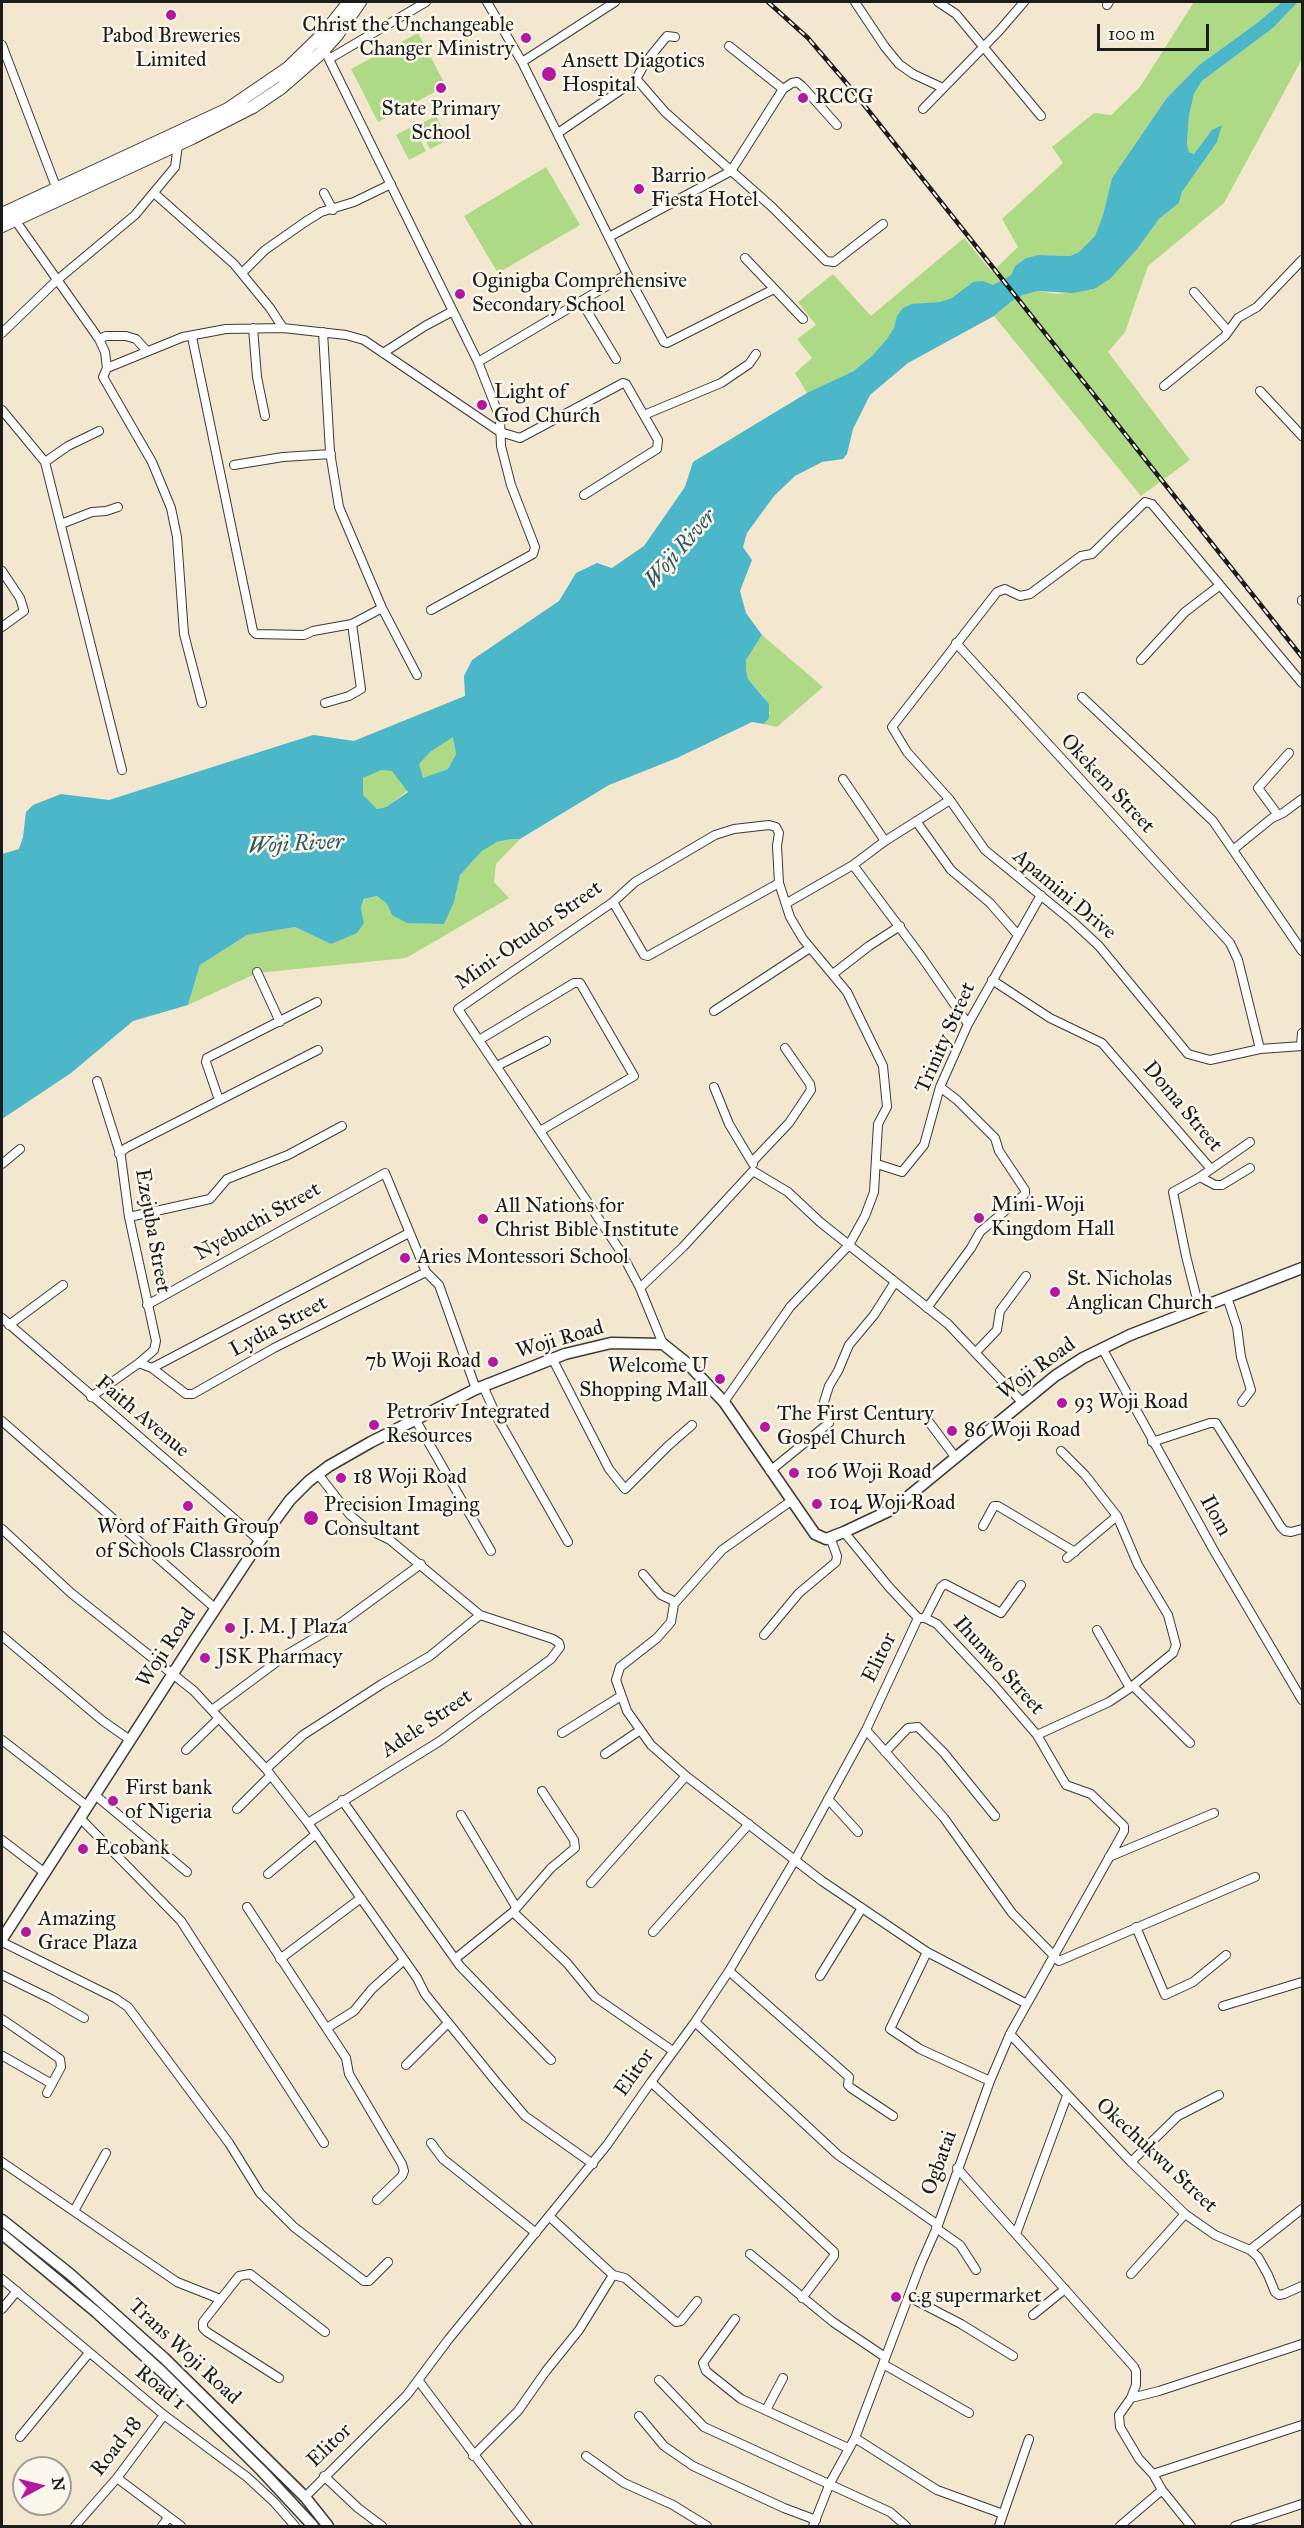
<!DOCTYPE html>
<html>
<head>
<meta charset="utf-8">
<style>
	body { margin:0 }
	#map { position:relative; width:1304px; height:2528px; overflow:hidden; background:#f4e7cf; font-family:"IM FELL Great Primer",serif }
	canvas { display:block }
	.frame { position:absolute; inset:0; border:3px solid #1c1c1c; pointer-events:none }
	.north { position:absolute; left:12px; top:2456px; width:60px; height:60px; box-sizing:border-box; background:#fbf7ec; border:2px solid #a29f99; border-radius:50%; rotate:83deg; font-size:16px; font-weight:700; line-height:24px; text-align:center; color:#1c1c1c }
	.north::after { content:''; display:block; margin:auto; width:21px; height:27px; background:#b5179e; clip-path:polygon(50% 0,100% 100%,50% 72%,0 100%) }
	.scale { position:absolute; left:1097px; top:24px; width:112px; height:27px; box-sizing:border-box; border:3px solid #1c1c1c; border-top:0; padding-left:8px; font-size:18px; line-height:21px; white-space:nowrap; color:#1c1c1c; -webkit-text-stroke:4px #fbf7ec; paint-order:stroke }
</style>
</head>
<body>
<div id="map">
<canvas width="1304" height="2528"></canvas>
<div class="frame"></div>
<div class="north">N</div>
<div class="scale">100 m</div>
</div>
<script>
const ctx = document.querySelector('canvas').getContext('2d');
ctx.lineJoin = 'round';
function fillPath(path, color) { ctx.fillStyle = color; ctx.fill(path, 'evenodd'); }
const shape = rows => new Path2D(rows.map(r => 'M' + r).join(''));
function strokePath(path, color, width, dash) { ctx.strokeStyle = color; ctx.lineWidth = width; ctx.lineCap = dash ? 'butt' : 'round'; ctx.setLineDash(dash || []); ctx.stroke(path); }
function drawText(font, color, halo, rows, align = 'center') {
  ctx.font = font + ' "IM FELL Great Primer",serif'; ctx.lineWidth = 5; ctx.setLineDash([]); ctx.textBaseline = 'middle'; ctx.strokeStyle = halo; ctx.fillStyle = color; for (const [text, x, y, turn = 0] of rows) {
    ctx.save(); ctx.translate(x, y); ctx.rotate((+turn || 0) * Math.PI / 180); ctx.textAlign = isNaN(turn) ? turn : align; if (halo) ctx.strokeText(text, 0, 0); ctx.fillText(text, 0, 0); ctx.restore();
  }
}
fillPath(shape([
	[1194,2,1282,2,1257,23,1199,65,1166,99,1112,178,1103,215,1095,236,1079,252,1070,256,1038,255,1026,258,1015,266,1011,275,894,340,690,525,612,568,644,546,685,487,693,462,807,393,795,373,812,358,797,339,816,325,798,302,833,274,871,316,964,238,992,272,1018,247,1002,219,1063,163,1052,147,1094,113,1111,115,1140,87],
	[1298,2,1302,2,1302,59,1224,203,1148,266,1125,332,1108,352,1190,460,1141,496,994,316,1012,301,1023,295,1038,291,1057,294,1094,289,1138,248,1159,219,1179,203,1182,192,1217,142,1221,125,1194,154,1189,152,1187,144,1189,116,1194,94,1202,81,1273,28],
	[418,33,446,86,378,122,351,69],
	[436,116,448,140,430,149,418,125],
	[413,126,426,151,409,160,396,135],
	[546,167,580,225,498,273,464,216],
	[762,635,823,687,777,727,764,724,770,713,763,696,748,679,746,670,746,660],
	[465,696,454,736,456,754,448,769,423,779,386,807,377,809,369,803,363,795,363,777,313,735,354,741],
	[511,839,520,839,496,864,494,882,509,898,406,958,257,973,188,1005,200,965,247,935,295,927,331,944,364,923,361,908,365,899,377,896,387,904,392,915,454,902,460,875,482,851,497,842]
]), '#afda85');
fillPath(shape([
	[1282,2,1298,2,1273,28,1202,81,1194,94,1189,116,1187,144,1189,152,1194,154,1212,130,1222,125,1217,142,1182,192,1179,203,1159,219,1138,248,1110,279,1094,289,1072,293,1038,291,1023,295,1012,301,994,316,908,363,870,395,853,429,847,454,843,459,822,462,795,476,774,496,747,533,743,547,752,560,740,591,746,613,762,635,746,660,746,670,748,679,769,704,769,718,764,724,752,722,677,758,609,785,520,839,511,839,497,842,482,851,460,875,454,902,444,924,407,923,392,915,387,904,377,896,364,899,361,908,364,923,357,933,331,944,295,927,247,935,200,965,188,1005,133,1021,71,1073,2,1119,2,854,19,849,23,837,26,812,33,805,61,794,109,800,313,735,354,741,465,696,464,676,472,660,559,601,576,573,597,563,612,568,644,546,685,487,693,462,807,393,854,371,872,356,887,339,894,328,897,316,903,308,912,304,940,302,952,298,973,282,983,281,993,285,1011,275,1015,266,1026,258,1038,255,1070,256,1079,252,1095,236,1103,215,1112,178,1166,99,1199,65,1257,23],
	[453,737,456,754,448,769,423,778,419,764,430,752],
	[381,770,392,771,408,792,386,807,377,809,363,795,363,778]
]), '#4db7ca');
const street = shape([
	[487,2,522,62,627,274,664,342,667,343,774,289],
	[855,2,885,47,899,64,913,74,943,88],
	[938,2,956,14,1041,116],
	[1107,5,1109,2],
	[2,45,58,192],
	[729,46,783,89],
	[324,49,478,362,500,418,501,446,511,485,535,547,533,554,431,610],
	[329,59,426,2],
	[522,62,615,2],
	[635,81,645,63,667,36,675,37],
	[923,109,999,31,1024,2],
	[558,133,631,83,639,82,665,112,772,207,826,261,834,262,883,224],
	[154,193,234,264,270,308,283,328],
	[324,193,333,210],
	[15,220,99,339,105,352,107,368,103,377,152,462,171,508,177,537,184,634,202,703],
	[609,237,731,171,783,89,792,83,797,82,802,86,837,125],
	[745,258,803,319],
	[242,273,265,250,305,222,321,212,354,202,391,184],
	[1194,292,1228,331],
	[581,301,616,359],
	[253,328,257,377,265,416],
	[323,332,330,452,339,507,382,608,417,675],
	[2,333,56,281,135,215,175,167,178,145],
	[192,337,253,631,256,634,304,635,313,631,352,624,382,608],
	[99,339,106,336,126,336,136,339,146,350],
	[383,353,425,326,453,311],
	[478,362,627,274],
	[107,368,183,337,226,329,283,328,346,335,364,340,500,432,520,438,623,383,626,384,658,440,657,449,584,495],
	[1164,386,1225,336,1238,318,1257,307,1302,260],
	[1260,391,1302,436],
	[2,410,45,462,122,770],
	[644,415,721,383,749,364,756,354],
	[45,462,68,446,99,431],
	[234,465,283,457,331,454],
	[61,524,92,512,106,511,118,507],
	[2,571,20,598,24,611,2,627],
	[1302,600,1302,601],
	[956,643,1230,943,1238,960,1260,1049],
	[1141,660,1185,612,1219,586],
	[1302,683,1152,504,1145,502,1092,554,1081,556,1030,594,1020,596,1005,589,997,592,892,727,907,752,950,800,985,850,1072,921,1099,946,1188,1054,1210,1060,1260,1049,1302,1046],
	[1082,697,1213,821,1302,951],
	[325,703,349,696,361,689,352,624],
	[843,779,885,841],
	[1278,815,1258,788,1289,753],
	[916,821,951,870,990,903,1017,934],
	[1234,849,1272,818,1283,813,1302,799],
	[853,865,921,956,968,1024],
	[613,902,644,955,648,956,779,883],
	[787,903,853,865,885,841,950,800],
	[257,972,280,1022],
	[833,974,869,946,900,926],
	[992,980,1050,1018,1102,1043,1211,1169],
	[714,1011,810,948],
	[479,1040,574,983,580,983,634,1076,540,1131],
	[1301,1045,1302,1033],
	[497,1066,546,1041],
	[714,1087,729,1124,753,1164],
	[219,1100,206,1062,207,1058,317,1002],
	[119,1154,126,1148,318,1050],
	[753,1161,789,1123,811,1090,810,1084,785,1048],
	[2,1164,20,1149],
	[877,1164,902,1172,924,1145,940,1087,968,1024,1041,895],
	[753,1171,788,1192,820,1222,948,1324,1022,1402],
	[1200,1177,1215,1185,1222,1185,1250,1168],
	[129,1217,210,1199,227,1179,288,1155,342,1126],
	[640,1288,683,1247,753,1171],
	[1227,1297,1237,1327,1241,1357,1251,1390,1242,1402],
	[147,1305,385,1173,426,1272,439,1285,476,1389],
	[1199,1307,1186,1256,1173,1192,1200,1177,1250,1142],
	[927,1308,971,1248,980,1232,1025,1194,1025,1190,999,1151,995,1138,957,1100,940,1087],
	[2,1318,260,1541],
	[9,1325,63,1285],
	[663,1344,640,1288,621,1252,458,1009,613,902,635,882,715,835,734,829,769,825,776,827,779,833,777,846,779,883,790,917,803,939,847,992,883,1066,887,1107,878,1124,874,1192,865,1216,849,1245,790,1307,724,1402],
	[1102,1348,1213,1549,1302,1700],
	[976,1352,997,1330,1000,1311,1026,1276],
	[552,1358,609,1469,625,1489,668,1446,692,1425],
	[139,1363,152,1368,186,1394,193,1394,274,1348,426,1272],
	[152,1368,409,1233],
	[483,1386,498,1419,568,1542],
	[91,1397,139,1363,154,1350,156,1341,129,1217,121,1157,97,1081],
	[926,1418,956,1458],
	[415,1419,491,1551],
	[2,1421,216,1609],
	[1152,1442,1210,1423,1216,1423,1281,1527,1285,1531,1291,1532,1302,1529],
	[770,1471,829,1423,824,1402,829,1386,838,1371,849,1345,874,1315,895,1282],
	[791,1501,722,1550,674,1604,671,1622,657,1638,620,1667,616,1680,627,1711,651,1745,686,1776,822,1881,927,1952,1027,2004],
	[983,1526,994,1506,998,1506,1075,1552],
	[2,1529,71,1593,194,1691,266,1769,308,1823,417,1978,425,1994,497,2083,525,2116,593,2164],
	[1067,1558,1117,1516],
	[643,1574,661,1595,676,1602],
	[925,1618,941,1587,945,1584,1001,1613,1021,1585],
	[1097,1630,1130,1688],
	[764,1635,799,1593,836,1562,837,1556,830,1537],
	[2,1636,103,1721,130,1740],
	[1133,1686,1190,1743],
	[212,1710,286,1655,342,1622,421,1564],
	[866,1730,944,1818,1012,1913,1059,1961,1255,1877],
	[562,1733,621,1696],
	[1037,1735,1109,1702,1130,1688,1173,1653,1176,1645,1168,1615,1138,1565,1117,1516,1085,1475,1061,1451],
	[2,1740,87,1806],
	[186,1750,219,1718],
	[885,1752,908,1728,918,1727,944,1753,995,1816],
	[605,1754,639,1731],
	[266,1769,303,1735,382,1684,430,1656,480,1615],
	[95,1795,187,1872],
	[828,1799,858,1832],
	[342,1800,460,1966,551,2060],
	[237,1809,271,1775],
	[461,1815,516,1907],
	[80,1818,181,1921,324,2143],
	[308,1823,440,1741,551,1659,560,1647,559,1643,553,1639,480,1615,390,1540,367,1529,350,1515,318,1474],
	[2,1840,45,1873],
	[1109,1857,1214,1813],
	[268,1874,316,1834],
	[591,1883,686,1776],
	[247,1907,346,2058,349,2074,402,2164,404,2171,402,2176,377,2200],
	[513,1912,567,1963,595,1997,673,2051],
	[1136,1927,1165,1995,1193,1982,1226,1955],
	[653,1932,749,1824],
	[2,1942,115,1998,128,2007,229,2143,260,2193,294,2227,364,2281,369,2281,388,2262],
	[927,1952,890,2029,920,2049,990,2081],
	[280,1959,361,1898],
	[455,1959,513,1912,551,1868,575,1848,574,1840,542,1791],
	[729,1971,849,2077,848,2085,851,2088,893,2116],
	[2,1975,51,1999,84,2018],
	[820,1976,862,1908],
	[1223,2006,1302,1982],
	[2,2019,60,2059,61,2067,47,2093],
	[695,2022,838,2155,938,2225],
	[327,2028,354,2011,372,1989,403,1961],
	[1010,2034,1131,2162,1185,2214,1215,2235,1250,2250,1258,2257,1268,2275,1275,2292,1279,2295,1284,2294,1302,2286],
	[3,2056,52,2084],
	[406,2065,448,2023],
	[651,2082,834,2252,834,2256,802,2298],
	[431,2143,443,2159,536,2233],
	[2,2162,177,2282,220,2299],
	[1131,2162,1178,2116,1219,2095],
	[957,2168,1134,2367,1136,2371,1136,2385,1131,2398,1119,2415,1120,2427,1139,2459,1153,2474,1162,2490,1191,2526],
	[74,2211,106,2153],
	[549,2216,613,2275,625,2278,676,2322,681,2321,697,2301],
	[936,2228,960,2245,976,2270],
	[1016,2234,1067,2096],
	[1250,2250,1302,2209],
	[750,2254,833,2322,885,2357],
	[1131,2274,1185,2214],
	[2,2279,164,2415,247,2477,274,2502,295,2526],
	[909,2297,961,2324,1013,2356],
	[2,2309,17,2291],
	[1033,2315,1065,2289],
	[735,2319,703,2363,706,2371,741,2399,848,2448],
	[883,2364,969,2413],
	[279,2378,207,2332,203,2328,203,2322,239,2276,250,2274,325,2332],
	[418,2380,528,2526],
	[659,2380,704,2427,890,2512,906,2526],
	[1131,2398,1159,2391,1302,2344],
	[766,2410,783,2378],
	[639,2416,664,2446,693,2466,784,2508,816,2520],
	[20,2437,89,2353],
	[855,2438,937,2490,1003,2514],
	[473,2456,518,2411,546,2371,579,2330,613,2275],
	[586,2456,624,2483,673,2505,707,2526],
	[1153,2474,1302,2425],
	[324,2476,358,2508,382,2526],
	[117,2478,181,2526],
	[305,2497,407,2395,448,2340,607,2145,651,2082,695,2022,729,1971,795,1860,866,1730,918,1618],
	[75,2526,117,2478,164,2415],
	[162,2526,168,2518],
	[813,2526,830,2483,855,2438,920,2266,938,2225,990,2081,1010,2034,1124,1831,1124,1826,1091,1794,1066,1785,1037,1735,994,1685,937,1624,925,1618,918,1618,889,1587,844,1532],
	[999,2526,1029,2439],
	[1120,2526,1162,2490],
	[1235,2526,1302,2504]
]);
const secondary = shape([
	[2,1939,194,1641,260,1541,290,1500,309,1481,329,1466,371,1442,476,1389,565,1354,611,1343,663,1344,688,1364,724,1402,815,1534,826,1539,844,1532,893,1509,1055,1376,1083,1358,1130,1335,1302,1268],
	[2,2220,70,2274,164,2358,305,2497,328,2526],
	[2,2234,96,2312,161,2371,262,2471,313,2526]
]);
const primary = shape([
	[2,214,228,109,288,68,326,31,349,2],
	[2,226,192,138,253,107,281,88,320,54,337,35,360,2]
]);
strokePath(street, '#3c3a37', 10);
strokePath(secondary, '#3c3a37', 13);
strokePath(primary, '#3c3a37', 14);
strokePath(street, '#fff', 8);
strokePath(secondary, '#fff', 10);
strokePath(primary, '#fff', 12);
const rail = shape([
	[768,2,808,38,849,86,1302,657]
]);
strokePath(rail, '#1c1c1c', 4.5);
strokePath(rail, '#fbf7ec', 2, [7]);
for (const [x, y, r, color] of [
	[171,15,6,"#b5179e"],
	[526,38,6,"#b5179e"],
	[549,74,8,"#b5179e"],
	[441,88,6,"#b5179e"],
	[803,98,6,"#b5179e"],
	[639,189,6,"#b5179e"],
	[460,294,6,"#b5179e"],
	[482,405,6,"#b5179e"],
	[979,1218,6,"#b5179e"],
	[483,1219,6,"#b5179e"],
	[405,1258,6,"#b5179e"],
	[1055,1292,6,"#b5179e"],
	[493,1362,6,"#b5179e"],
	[720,1379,6,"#b5179e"],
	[1062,1403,6,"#b5179e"],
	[374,1425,6,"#b5179e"],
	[765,1427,6,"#b5179e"],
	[952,1431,6,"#b5179e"],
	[794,1473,6,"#b5179e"],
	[341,1478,6,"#b5179e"],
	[817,1504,6,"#b5179e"],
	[188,1506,6,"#b5179e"],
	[311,1518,8,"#b5179e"],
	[230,1628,6,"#b5179e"],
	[205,1658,6,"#b5179e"],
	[113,1801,6,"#b5179e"],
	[83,1849,6,"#b5179e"],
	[26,1932,6,"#b5179e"],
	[896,2297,6,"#b5179e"]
]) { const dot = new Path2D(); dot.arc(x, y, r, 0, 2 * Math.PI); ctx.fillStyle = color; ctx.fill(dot); strokePath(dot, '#fbf7ec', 2); }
drawText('21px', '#1c1c1c', '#fbf7ec', [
	["Christ the Unchangeable",514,26,"right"],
	["Changer Ministry",514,50,"right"],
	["Pabod Breweries",171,37,"center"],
	["Limited",171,61,"center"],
	["Ansett Diagotics",562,62],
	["Hospital",562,86],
	["RCCG",815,98],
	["State Primary",441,110,"center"],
	["School",441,134,"center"],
	["Barrio",651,177],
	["Fiesta Hotel",651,201],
	["Oginigba Comprehensive",472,282],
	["Secondary School",472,306],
	["Light of",494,393],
	["God Church",494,417],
	["Mini-Woji",991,1206],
	["Kingdom Hall",991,1230],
	["All Nations for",495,1207],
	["Christ Bible Institute",495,1231],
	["Aries Montessori School",417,1258],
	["St. Nicholas",1067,1280],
	["Anglican Church",1067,1304],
	["7b Woji Road",481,1362,"right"],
	["Welcome U",708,1367,"right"],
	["Shopping Mall",708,1391,"right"],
	["93 Woji Road",1074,1403],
	["Petroriv Integrated",386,1413],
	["Resources",386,1437],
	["The First Century",777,1415],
	["Gospel Church",777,1439],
	["86 Woji Road",964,1431],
	["106 Woji Road",806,1473],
	["18 Woji Road",353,1478],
	["104 Woji Road",829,1504],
	["Precision Imaging",324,1506],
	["Consultant",324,1530],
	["Word of Faith Group",188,1528,"center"],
	["of Schools Classroom",188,1552,"center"],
	["J. M. J Plaza",242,1628],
	["JSK Pharmacy",217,1658],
	["First bank",125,1789],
	["of Nigeria",125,1813],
	["Ecobank",95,1849],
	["Amazing",38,1920],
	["Grace Plaza",38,1944],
	["c.g supermarket",908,2297]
], 'left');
drawText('21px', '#1c1c1c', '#fbf7ec', [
	["Okekem Street",1107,784,47],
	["Apamini Drive",1064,895,40],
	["Mini-Otudor Street",529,936,-35],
	["Trinity Street",946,1038,-66],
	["Doma Street",1182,1107,50],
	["Nyebuchi Street",258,1222,-29],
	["Ezejuba Street",152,1231,80],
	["Lydia Street",279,1327,-28],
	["Woji Road",560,1340,-16],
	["Woji Road",1037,1369,-36],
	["Faith Avenue",142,1417,40],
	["Ilom",1215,1516,61],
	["Woji Road",167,1648,-57],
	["Elitor",880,1658,-64],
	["Ihunwo Street",998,1666,48],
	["Adele Street",427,1724,-34],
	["Elitor",635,2073,-55],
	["Okechukwu Street",1156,2156,43],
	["Ogbatai",940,2163,-70],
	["Trans Woji Road",184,2352,43],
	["Road 1",160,2388,39],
	["Elitor",330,2446,-44],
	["Road 18",117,2447,-52]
]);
drawText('italic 22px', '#305a62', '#fbf7ec', [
	["Woji River",681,549,-49],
	["Woji River",296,845,-3]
]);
</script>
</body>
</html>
